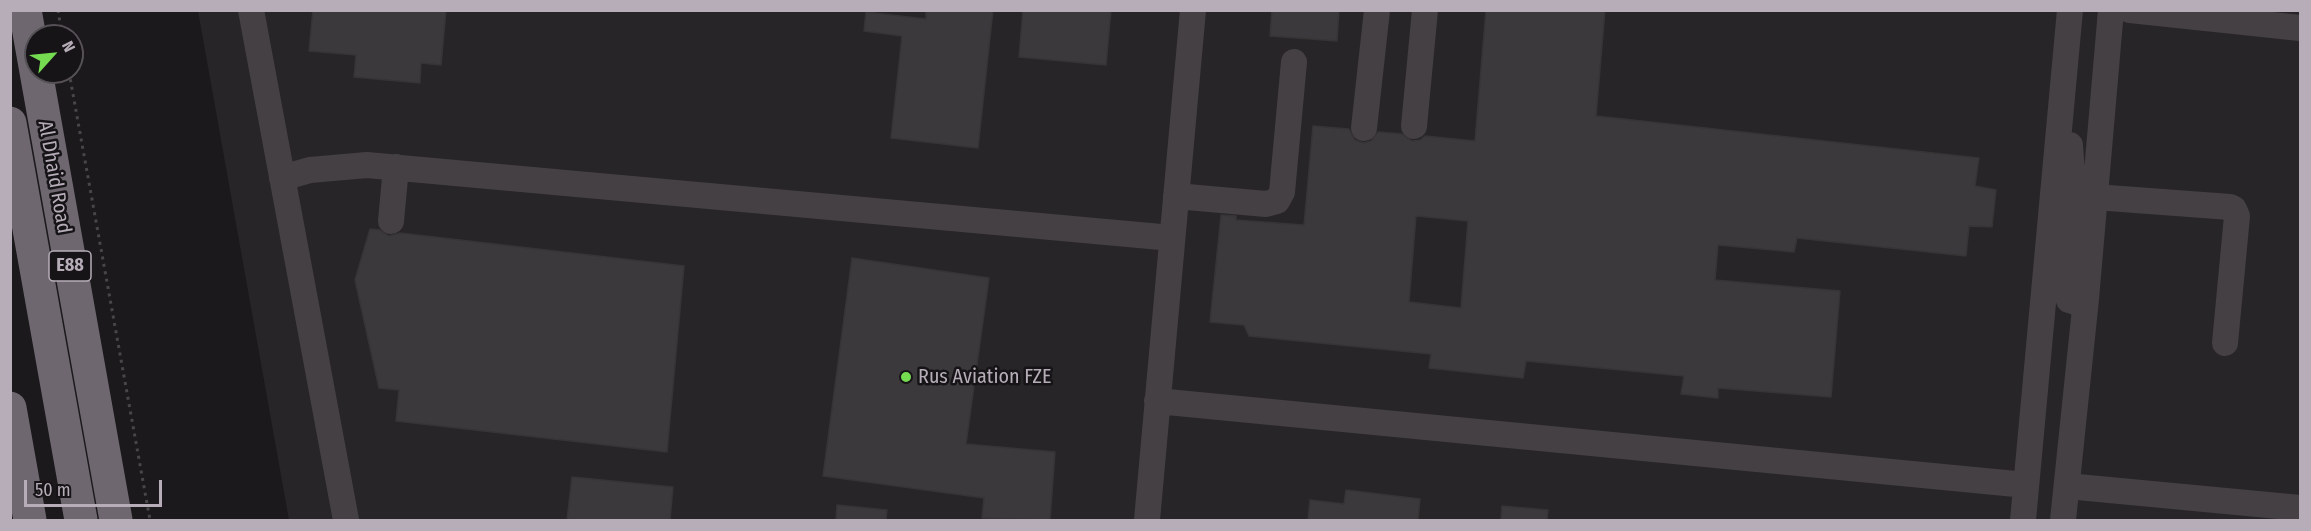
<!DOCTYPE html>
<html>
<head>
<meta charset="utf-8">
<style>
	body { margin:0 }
	#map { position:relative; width:2311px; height:531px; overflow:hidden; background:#1b191b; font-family:"Fira Sans Condensed",sans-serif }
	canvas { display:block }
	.frame { position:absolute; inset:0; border:12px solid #b6adb9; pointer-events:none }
	.north { position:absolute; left:24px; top:24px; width:60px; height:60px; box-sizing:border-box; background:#161416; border:2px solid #565157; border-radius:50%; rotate:63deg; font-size:16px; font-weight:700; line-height:24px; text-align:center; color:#b6adb9 }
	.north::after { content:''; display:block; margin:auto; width:21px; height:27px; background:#75dc51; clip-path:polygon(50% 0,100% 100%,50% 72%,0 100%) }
	.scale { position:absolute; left:24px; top:480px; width:138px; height:27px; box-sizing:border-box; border:3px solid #b6adb9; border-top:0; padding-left:8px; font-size:18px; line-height:21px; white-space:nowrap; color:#b6adb9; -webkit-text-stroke:4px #161416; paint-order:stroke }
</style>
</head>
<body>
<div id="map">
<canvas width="2311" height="531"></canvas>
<div class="frame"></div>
<div class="north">N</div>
<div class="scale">50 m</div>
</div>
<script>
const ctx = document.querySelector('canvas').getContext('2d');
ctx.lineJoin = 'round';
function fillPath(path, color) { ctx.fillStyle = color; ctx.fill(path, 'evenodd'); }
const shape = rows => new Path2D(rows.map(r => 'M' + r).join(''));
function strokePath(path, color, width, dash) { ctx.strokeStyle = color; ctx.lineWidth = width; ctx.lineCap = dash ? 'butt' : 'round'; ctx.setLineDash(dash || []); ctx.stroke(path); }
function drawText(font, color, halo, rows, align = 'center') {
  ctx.font = font + ' "Fira Sans Condensed",sans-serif'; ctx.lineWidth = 5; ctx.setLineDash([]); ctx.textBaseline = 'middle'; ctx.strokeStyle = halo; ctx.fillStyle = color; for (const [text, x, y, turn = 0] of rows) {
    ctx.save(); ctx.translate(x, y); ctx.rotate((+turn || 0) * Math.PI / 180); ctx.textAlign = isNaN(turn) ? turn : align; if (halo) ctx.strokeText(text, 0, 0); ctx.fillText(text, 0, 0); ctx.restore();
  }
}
fillPath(shape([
	[198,11,2300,11,2300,520,289,520]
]), '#282528');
const building = shape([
	[313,10,446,10,441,65,421,63,420,83,354,77,356,55,309,51,313,10],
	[926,10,993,10,978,148,891,138,902,36,864,31,866,12,926,19,926,10],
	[1023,10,1111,10,1106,65,1019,57,1023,10],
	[1272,10,1339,10,1337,41,1270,36,1272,10],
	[1486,10,1605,10,1596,116,1979,158,1975,186,1996,190,1992,227,1969,226,1966,256,1797,238,1794,252,1718,245,1715,280,1840,291,1831,397,1718,388,1718,398,1681,394,1684,376,1526,361,1523,378,1429,368,1431,354,1249,336,1244,325,1210,322,1221,215,1236,216,1236,220,1304,225,1313,126,1349,129,1355,140,1363,143,1371,141,1378,132,1402,134,1412,141,1420,140,1425,136,1475,141,1486,10],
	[1416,216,1468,221,1461,308,1409,302,1416,216],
	[370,229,380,230,389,236,400,233,684,266,667,452,396,421,399,390,379,388,355,280,370,229],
	[852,258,989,278,966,444,1055,452,1050,520,982,518,984,498,823,476,852,258],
	[572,477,673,487,670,520,567,520,572,477],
	[1346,490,1420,499,1418,520,1308,520,1310,500,1344,504,1346,490],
	[837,505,887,510,886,520,836,520,837,505],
	[1502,506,1548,510,1547,520,1501,520,1502,506]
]);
fillPath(building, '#3c393d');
strokePath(building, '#373436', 1.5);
strokePath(shape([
	[58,10,62,36],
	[69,72,150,520]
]), '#4a454b', 3, [3, 4.5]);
strokePath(shape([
	[251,10,346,520],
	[2130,10,2300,28],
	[1414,126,1425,10],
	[1364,128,1377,10],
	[2070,145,2073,188,2065,289,2069,300,2075,302,2086,299],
	[282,178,310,170,367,165,1172,238],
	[1176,196,1266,204,1277,201,1282,192,1294,62],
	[2095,197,2230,207,2234,209,2237,216,2225,343],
	[391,221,396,167],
	[1157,401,2026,485],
	[2067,486,2300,508],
	[1147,520,1193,10],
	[2023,520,2070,10],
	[2063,520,2086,299,2111,10]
]), '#444044', 26);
strokePath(shape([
	[25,10,116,520],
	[10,123,81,520],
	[10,408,30,520]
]), '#6e6770', 33);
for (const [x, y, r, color] of [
	[906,377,6,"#75dc51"]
]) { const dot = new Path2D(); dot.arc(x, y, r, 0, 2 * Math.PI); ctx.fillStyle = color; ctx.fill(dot); strokePath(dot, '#161416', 2); }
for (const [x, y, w] of [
	[70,266,42]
]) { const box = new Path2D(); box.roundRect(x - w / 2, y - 15, w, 30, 4.5); ctx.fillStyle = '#161416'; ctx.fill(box); strokePath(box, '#b6adb9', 1.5); }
drawText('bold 18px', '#b6adb9', null, [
	["E88",70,266]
]);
drawText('20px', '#b6adb9', '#161416', [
	["Al Dhaid Road",54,177,80]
]);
drawText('20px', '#b6adb9', '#161416', [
	["Rus Aviation FZE",918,377]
], 'left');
</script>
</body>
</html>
